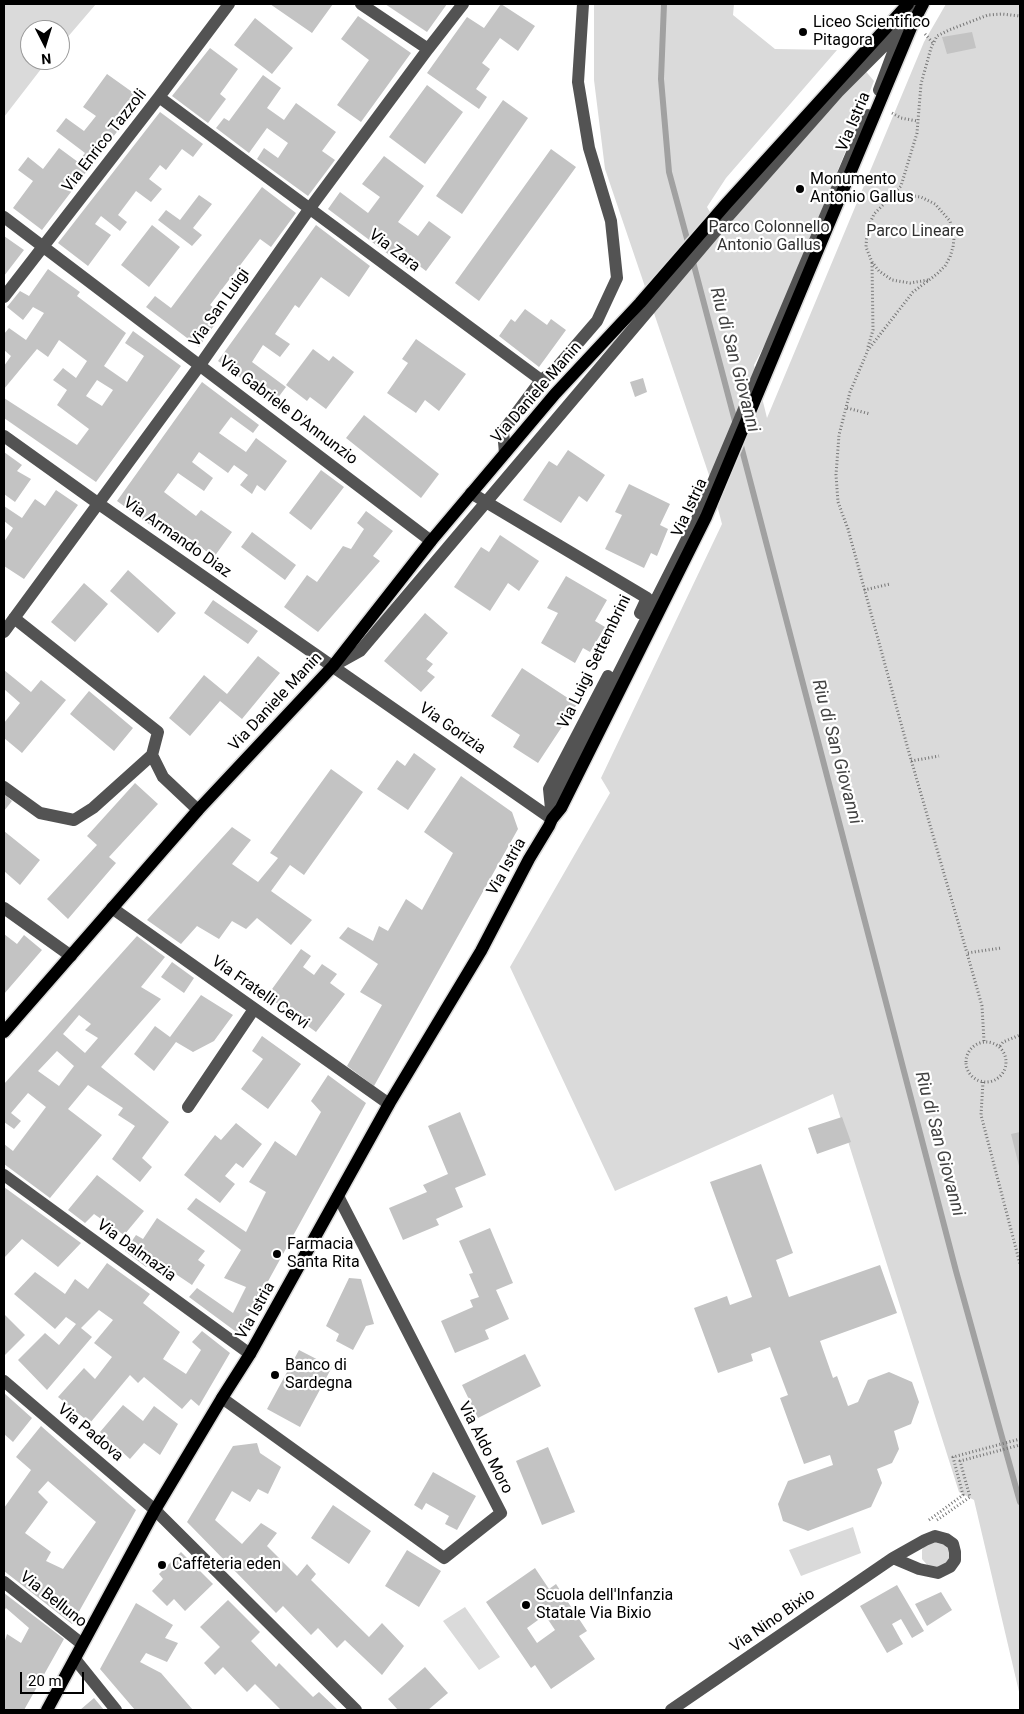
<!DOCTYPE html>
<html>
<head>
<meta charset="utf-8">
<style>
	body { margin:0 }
	#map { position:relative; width:1024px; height:1714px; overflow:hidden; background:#fff; font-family:Roboto,sans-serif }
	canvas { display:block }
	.frame { position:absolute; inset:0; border:5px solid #000; pointer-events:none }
	.north { position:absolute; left:20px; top:20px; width:50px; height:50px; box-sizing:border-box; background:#fff; border:1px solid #999; border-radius:50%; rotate:175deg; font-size:14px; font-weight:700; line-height:20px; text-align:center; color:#000 }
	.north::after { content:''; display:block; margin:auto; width:18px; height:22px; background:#000; clip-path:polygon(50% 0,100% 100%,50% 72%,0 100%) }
	.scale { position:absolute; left:20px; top:1672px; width:64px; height:22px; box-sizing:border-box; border:2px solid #000; border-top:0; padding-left:6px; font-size:15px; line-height:18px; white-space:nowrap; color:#000; -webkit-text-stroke:4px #fff; paint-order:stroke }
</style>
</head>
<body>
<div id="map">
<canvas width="1024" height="1714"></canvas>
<div class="frame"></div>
<div class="north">N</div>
<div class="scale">20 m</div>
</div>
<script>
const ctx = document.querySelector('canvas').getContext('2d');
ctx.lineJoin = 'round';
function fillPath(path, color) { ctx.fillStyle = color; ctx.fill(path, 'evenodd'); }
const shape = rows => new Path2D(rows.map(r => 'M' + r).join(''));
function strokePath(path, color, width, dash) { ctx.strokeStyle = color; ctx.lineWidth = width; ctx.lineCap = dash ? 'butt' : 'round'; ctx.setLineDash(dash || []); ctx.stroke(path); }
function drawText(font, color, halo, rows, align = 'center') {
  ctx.font = font + ' Roboto,sans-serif'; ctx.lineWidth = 4.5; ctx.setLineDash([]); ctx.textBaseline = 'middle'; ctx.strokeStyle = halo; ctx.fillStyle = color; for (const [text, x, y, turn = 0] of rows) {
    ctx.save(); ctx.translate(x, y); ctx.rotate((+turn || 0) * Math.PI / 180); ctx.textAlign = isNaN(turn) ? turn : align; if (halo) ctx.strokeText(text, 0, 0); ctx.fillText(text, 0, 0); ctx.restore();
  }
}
fillPath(shape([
	[4,4,96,4,60,46,60,30,30,30,30,60,48,60,4,117],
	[594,4,734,4,733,15,775,49,837,50,726,178,707,207,722,233,863,68,874,81,776,323,754,365,767,418,924,42,946,4,1020,4,1020,1696,974,1500,959,1492,833,1094,615,1191,510,967,610,793,601,778,722,524,709,475,605,169,594,80],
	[853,1527,861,1553,801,1576,789,1550],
	[927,1542,946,1542,951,1555,943,1567,929,1567,922,1559,922,1550],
	[465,1607,500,1657,479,1670,443,1621]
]), '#dadada');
strokePath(shape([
	[664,4,661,79,669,172,689,246],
	[692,258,736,425],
	[740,442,956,1271,1020,1502]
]), '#a1a1a1', 6);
fillPath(shape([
	[270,4,333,4,312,33],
	[385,4,447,4,427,32],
	[501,4,535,26,518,51,500,38,482,63,490,69,476,89,487,97,479,109,427,73,467,17,484,28],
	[358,16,411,53,361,122,337,105,369,60,341,39],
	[255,18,293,48,272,74,234,45],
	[972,32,976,48,947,54,942,37],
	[210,48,238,69,220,94,226,99,208,123,172,96],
	[107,74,142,99,42,230,13,208,33,181,18,170,28,157,43,169,59,148,78,162,85,153,56,131,66,118,84,131,96,116,83,107],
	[263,75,281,88,267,108,284,120,296,103,336,132,322,151,335,160,308,196,257,159,264,148,278,158,288,143,267,128,249,153,216,128,224,118,229,121],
	[427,85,463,112,425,164,389,137],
	[503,100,528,118,462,214,436,196],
	[160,112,203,144,193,157,182,149,166,170,160,165,149,179,162,189,151,202,136,191,118,215,127,222,120,231,101,216,95,224,111,235,88,266,58,243],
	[551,149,576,167,479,301,455,283],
	[384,156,424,186,398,222,418,236,429,221,451,237,426,271,413,261,408,269,328,209,340,192,368,213,380,197,362,184],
	[262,187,296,213,271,247,260,239,210,305,222,314,199,347,146,307,155,296,171,308],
	[199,195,212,204,193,228,202,235,192,246,158,220,166,210,180,220],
	[152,225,180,247,149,287,121,265],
	[316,225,370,266,349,297,321,277,299,308,295,305,275,334,290,344,280,357,263,345,252,362,286,387,274,403,218,361],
	[4,236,24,250,4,276],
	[48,269,80,292,77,296,126,333,104,366,127,382,144,356,125,343,133,331,181,366,96,482,4,418,4,398,77,445,89,429,57,405,67,390,53,380,63,368,76,378,87,361,59,340,48,357,37,349,4,389,4,366,11,356,4,350,4,334,9,328,26,340,44,313,33,307,23,320,7,307,20,291,29,296],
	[97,380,113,390,102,406,86,396],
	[525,309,547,325,551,319,566,330,539,367,499,336,511,319,515,322],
	[416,339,466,374,439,411,425,400,416,413,387,393,408,363,402,359],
	[313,349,329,361,333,356,354,372,326,409,310,397,307,401,286,385],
	[643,378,647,392,635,397,630,382],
	[202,382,259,425,253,433,231,417,219,433,246,452,256,438,287,461,265,491,257,485,252,494,240,485,248,475,234,465,228,473,199,452,192,462,213,478,204,491,178,473,164,492,196,516,201,510,232,532,214,557,186,536,179,546,117,501],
	[364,415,439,474,421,498,346,438],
	[568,450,605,475,587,502,579,496,561,523,523,500,549,461,557,466],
	[4,452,22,465,17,471,31,479,15,502,4,494],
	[321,470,344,487,311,530,289,513],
	[629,484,670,504,660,525,668,529,657,556,651,553,644,568,605,549,622,515,615,512],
	[56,490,78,505,24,579,4,566,4,542,13,528,4,521,4,506,22,518,35,499,45,506],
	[366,511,393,531,373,556,380,561,318,632,284,607,307,575,317,582,343,546,351,549,364,529,357,523],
	[252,532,296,565,285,580,241,547],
	[500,535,539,561,519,591,508,583,490,611,454,587,481,547,489,552],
	[128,570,176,613,158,633,110,591],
	[566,576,607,600,595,621,605,627,590,652,583,648,575,663,541,643,558,613,547,608],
	[84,583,108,604,75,642,51,622],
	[213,600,258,631,248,644,204,613],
	[425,613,448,633,426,659,433,664,427,671,435,677,421,692,384,661],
	[258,656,280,673,242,719,220,701,190,736,169,718,204,675,227,694],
	[522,668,577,704,538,763,513,747,520,735,491,716],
	[4,670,31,692,41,680,66,700,22,753,4,738,4,723,20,703,4,689],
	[89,691,133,728,114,751,70,714],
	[414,753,436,769,408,810,377,789,397,760,405,766],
	[331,769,363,792,304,875,290,865,271,891,312,920,291,945,257,918,246,929,232,921,219,939,197,926,181,944,147,920,232,827,251,840,232,864,258,882,278,858,270,853],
	[461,776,512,812,518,829,374,1086,347,1066,382,1005,360,992,378,964,339,938,348,927,373,941,379,926,388,931,406,899,422,910,453,853,424,832],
	[135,783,158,804,109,857,116,863,68,919,47,899,97,845,87,836],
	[4,794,12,801,4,811],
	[4,831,40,860,20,885,4,871],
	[4,934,17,944,24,935,42,950,4,994],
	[137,936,165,957,141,987,161,999,101,1067,169,1122,142,1158,152,1167,140,1182,112,1159,135,1126,118,1115,123,1108,88,1085,68,1109,102,1135,50,1198,4,1164,4,1144,13,1151,46,1107,28,1093,11,1113,21,1121,14,1129,4,1122,4,1084],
	[79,1015,91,1024,85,1030,98,1038,85,1053,63,1034],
	[57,1051,74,1066,59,1086,38,1071],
	[301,949,311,956,303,967,314,975,322,964,337,974,330,983,345,994,316,1032,267,996],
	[172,962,194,978,184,993,161,977],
	[201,995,233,1015,214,1041,193,1052,176,1042,154,1071,134,1054,155,1026,170,1037],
	[262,1036,301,1064,268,1109,241,1089,263,1059,252,1051],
	[328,1075,366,1103,239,1334,189,1297,197,1288,233,1313,246,1287,224,1278,241,1250,187,1209,196,1198,246,1232,266,1192,249,1182,275,1141,296,1156,321,1112,311,1101],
	[460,1112,486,1175,455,1188,463,1207,436,1219,439,1225,403,1240,389,1208,427,1192,423,1185,448,1174,428,1126],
	[842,1117,851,1142,817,1154,808,1128],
	[236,1123,262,1144,243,1168,236,1163,225,1176,235,1184,220,1203,184,1175,215,1135,221,1140],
	[1020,1132,1020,1170,1011,1134],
	[761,1164,793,1253,776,1260,789,1297,880,1265,897,1313,820,1341,833,1378,837,1376,848,1406,858,1402,868,1380,889,1372,912,1382,919,1402,911,1424,894,1431,899,1449,892,1463,877,1469,882,1483,871,1507,808,1531,783,1521,778,1504,788,1481,833,1465,830,1455,804,1464,780,1398,788,1395,770,1347,751,1354,753,1361,718,1373,694,1308,727,1296,730,1305,752,1297,710,1182],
	[97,1175,144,1211,124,1235,94,1214,85,1223,68,1210],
	[4,1187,81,1243,58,1267,22,1239,4,1258],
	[157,1218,205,1251,198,1260,205,1265,192,1285,152,1258,146,1267,125,1251,136,1235,143,1239],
	[490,1228,513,1283,496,1290,509,1319,485,1330,489,1339,455,1353,441,1321,473,1307,470,1300,479,1297,469,1274,473,1273,459,1241],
	[107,1263,150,1294,143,1303,180,1332,163,1359,186,1374,201,1350,192,1342,202,1331,230,1353,199,1406,191,1399,182,1409,144,1377,138,1383,130,1375,90,1423,58,1397,84,1368,95,1379,112,1357,94,1343,113,1320,99,1310,81,1328,92,1337,47,1390,18,1360,45,1333,59,1345,76,1324,66,1317,55,1329,14,1294,35,1272,65,1294,75,1279,88,1289],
	[349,1278,361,1279,374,1324,366,1326,353,1350,336,1341,339,1334,326,1326],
	[4,1314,25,1335,4,1356],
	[299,1350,332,1367,300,1427,267,1409],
	[525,1354,541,1386,478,1418,462,1385],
	[4,1393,32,1418,13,1442,4,1434],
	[123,1405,143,1421,154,1406,178,1424,160,1455,144,1443,130,1459,100,1432],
	[41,1426,136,1510,72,1624,4,1571,4,1508,31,1470,16,1457],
	[48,1481,96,1522,63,1569,46,1561,51,1552,25,1533,48,1502,38,1492],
	[257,1443,260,1453,281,1467,268,1494,258,1489,250,1502,232,1491,215,1520,242,1544,261,1523,277,1533,267,1546,297,1576,307,1564,316,1574,311,1580,369,1637,382,1623,404,1646,382,1675,345,1640,337,1648,318,1628,311,1635,283,1606,276,1613,187,1522,233,1446],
	[548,1447,575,1512,542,1525,516,1461],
	[433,1472,476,1496,457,1530,445,1524,449,1516,426,1503,422,1510,414,1505],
	[333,1505,371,1531,349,1564,311,1538],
	[407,1550,441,1571,419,1607,385,1586],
	[181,1552,213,1584,185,1611,174,1599,167,1606,152,1591,163,1579,159,1574],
	[535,1568,549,1589,556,1584,587,1631,579,1636,595,1659,551,1689,535,1665,531,1668,486,1602],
	[545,1615,555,1630,537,1643,527,1628],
	[897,1585,924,1631,912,1638,901,1619,892,1624,903,1644,887,1653,860,1606],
	[941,1592,952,1610,927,1626,915,1604],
	[4,1593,64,1639,24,1710,4,1710,4,1644,7,1634,21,1643,29,1628,6,1608,4,1611],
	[228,1600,260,1632,251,1641,276,1667,279,1663,313,1697,319,1692,338,1710,281,1710,255,1684,247,1692,223,1667,215,1675,204,1663,220,1647,200,1627],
	[136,1603,173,1625,165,1638,178,1643,167,1662,146,1653,140,1662,161,1673,193,1710,135,1710,100,1669],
	[425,1667,448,1693,428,1710,398,1710,388,1699],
	[94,1698,104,1710,80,1710]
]), '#c3c3c3');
const major = shape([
	[4,1032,198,810,333,666,431,541,555,394,640,303,727,203,908,4],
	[47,1710,155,1510,222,1398,250,1354,389,1104,481,951,529,859,549,826,552,819,561,808,706,517,913,23,923,4]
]);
strokePath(major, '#dbdbdb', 15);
strokePath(shape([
	[925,34,933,43],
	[892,113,901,118,917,121],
	[888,200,901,186,917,133,921,84,931,48,937,36,949,30,988,15,1002,14,1020,16],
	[928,280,910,283,892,280,879,271,872,262,866,247,867,230,874,214,886,202,895,198,913,196,921,197,935,204,950,221,954,238,953,247,950,257,945,266,937,274,913,292,868,350,850,392,839,435,836,475,838,502,848,529,908,749,967,953],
	[868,347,873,330,872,262],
	[847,408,870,414],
	[864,590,890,584],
	[911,761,939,756],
	[984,1041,982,1006,967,953,1001,948],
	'966 1062a20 20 0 1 1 40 0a20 20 0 1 1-40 0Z',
	[1000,1046,1003,1042,1020,1035],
	[983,1082,981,1115,1020,1264],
	[929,1520,963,1495,953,1457,1020,1439],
	[937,1520,970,1497,960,1461,1020,1445]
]), '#757575', 3, [1, 2.5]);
strokePath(shape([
	[361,4,428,49],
	[879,90,911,4],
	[159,97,541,380,503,431,505,453],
	[4,217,431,541],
	[4,297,159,97,229,4],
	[541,380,553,372,597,321,617,278,611,221,589,148,578,82,583,4],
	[4,436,99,504,552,819],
	[471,493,647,598,640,613],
	[4,632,200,365,310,208,428,49,463,4],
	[333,666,360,651,725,220,838,92,899,31],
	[152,755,163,777,198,810],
	[4,787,40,813,74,820,93,808,152,755,158,732,14,618],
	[551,809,549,789,608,676],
	[552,819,560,789,700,513,868,115],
	[4,908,71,956],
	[112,908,389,1104],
	[188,1107,254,1009],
	[4,1175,250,1354],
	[4,1381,155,1510,356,1710],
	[222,1398,444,1558,501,1513,338,1196],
	[4,1582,82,1644],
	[75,1659,116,1710],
	[671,1710,893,1558,925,1540,935,1536,946,1539,953,1544,955,1552,955,1560,950,1567,938,1573,919,1569,893,1558]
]), '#535353', 12);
strokePath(major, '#000', 12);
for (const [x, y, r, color] of [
	[803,32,5,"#000"],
	[800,189,5,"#000"],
	[277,1254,5,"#000"],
	[275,1375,5,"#000"],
	[162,1565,5,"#000"],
	[526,1605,5,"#000"]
]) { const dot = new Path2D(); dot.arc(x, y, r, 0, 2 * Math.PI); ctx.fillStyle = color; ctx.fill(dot); strokePath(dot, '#fff', 2); }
drawText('16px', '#000', '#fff', [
	["Liceo Scientifico",813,23],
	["Pitagora",813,41],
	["Monumento",810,180],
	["Antonio Gallus",810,198],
	["Farmacia",287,1245],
	["Santa Rita",287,1263],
	["Banco di",285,1366],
	["Sardegna",285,1384],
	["Caffeteria eden",172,1565],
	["Scuola dell'Infanzia",536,1596],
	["Statale Via Bixio",536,1614]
], 'left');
drawText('16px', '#000', '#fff', [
	["Via Istria",854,122,-67],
	["Via Enrico Tazzoli",105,141,-52],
	["Via Zara",394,251,37],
	["Via San Luigi",220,308,-55],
	["Via Daniele Manin",537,393,-49],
	["Via Gabriele D'Annunzio",288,411,37],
	["Via Istria",690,508,-65],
	["Via Armando Diaz",177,538,35],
	["Via Luigi Settembrini",595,662,-64],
	["Via Daniele Manin",276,702,-47],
	["Via Gorizia",452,729,35],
	["Via Istria",507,867,-61],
	["Via Fratelli Cervi",260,993,35],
	["Via Dalmazia",136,1251,36],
	["Via Istria",256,1311,-61],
	["Via Padova",90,1433,40],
	["Via Aldo Moro",485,1448,63],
	["Via Belluno",53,1600,38],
	["Via Nino Bixio",773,1621,-35]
]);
drawText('16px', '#313131', '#fff', [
	["Parco Colonnello",769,228],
	["Antonio Gallus",769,246],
	["Parco Lineare",915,232]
]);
drawText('italic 18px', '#424242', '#fff', [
	["Riu di San Giovanni",734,360,75],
	["Riu di San Giovanni",836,752,75],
	["Riu di San Giovanni",939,1144,75]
]);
</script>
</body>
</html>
